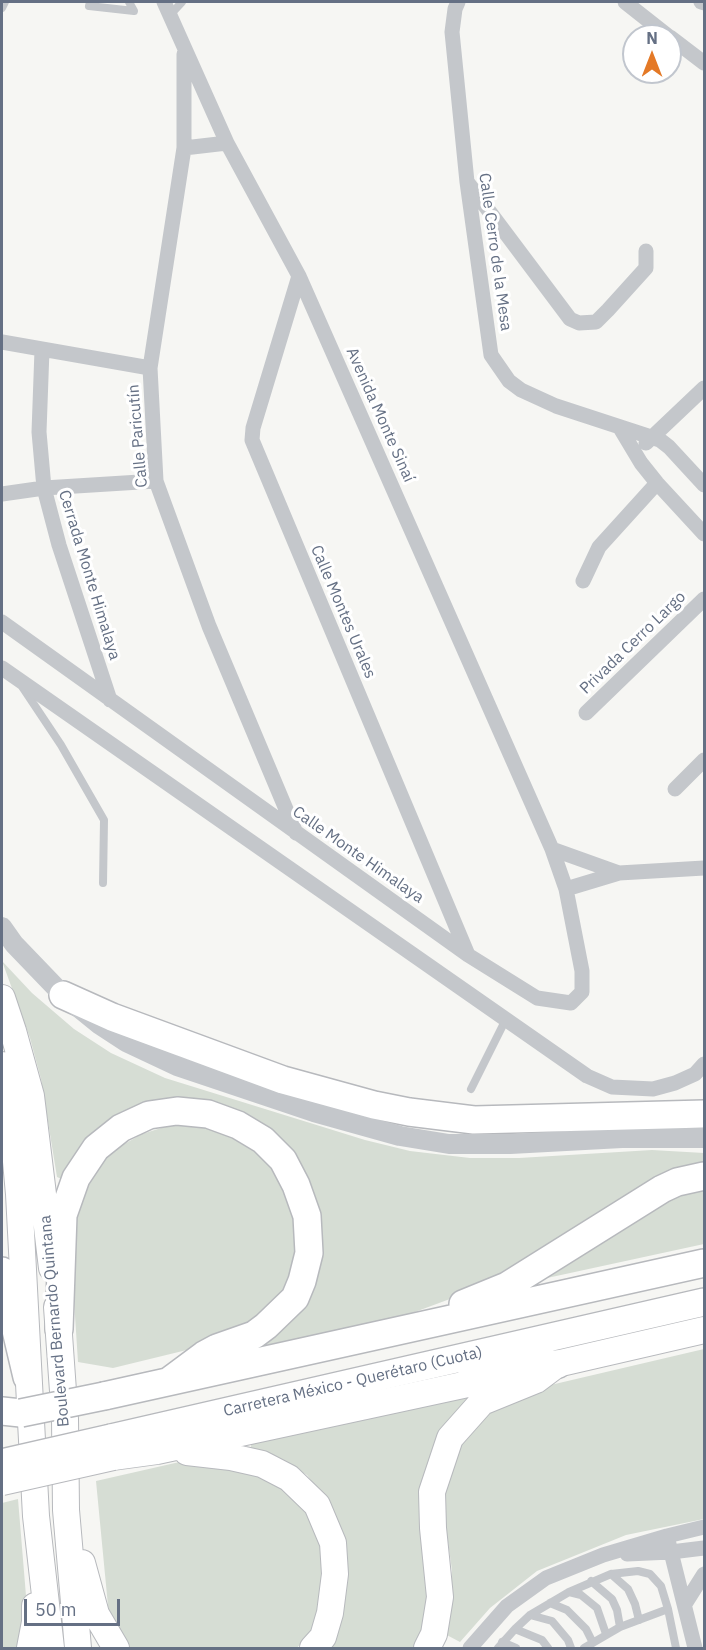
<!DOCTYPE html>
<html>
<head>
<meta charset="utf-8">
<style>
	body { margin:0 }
	#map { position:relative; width:706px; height:1650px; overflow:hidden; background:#f6f6f3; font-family:"IBM Plex Sans",sans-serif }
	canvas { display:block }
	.frame { position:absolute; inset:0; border:3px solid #657084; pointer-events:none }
	.north { position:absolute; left:622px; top:24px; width:60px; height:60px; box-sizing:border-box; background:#fff; border:2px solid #c1c6ce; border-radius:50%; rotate:0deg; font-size:16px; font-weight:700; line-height:24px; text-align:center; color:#657084 }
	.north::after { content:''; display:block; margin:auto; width:21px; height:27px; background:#e47926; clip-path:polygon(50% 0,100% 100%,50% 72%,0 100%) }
	.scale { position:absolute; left:24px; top:1599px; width:96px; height:27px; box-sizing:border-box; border:3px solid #657084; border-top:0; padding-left:8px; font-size:18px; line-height:21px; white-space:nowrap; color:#657084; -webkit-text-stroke:4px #fff; paint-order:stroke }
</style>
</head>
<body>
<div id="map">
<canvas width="706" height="1650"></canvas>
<div class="frame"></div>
<div class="north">N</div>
<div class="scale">50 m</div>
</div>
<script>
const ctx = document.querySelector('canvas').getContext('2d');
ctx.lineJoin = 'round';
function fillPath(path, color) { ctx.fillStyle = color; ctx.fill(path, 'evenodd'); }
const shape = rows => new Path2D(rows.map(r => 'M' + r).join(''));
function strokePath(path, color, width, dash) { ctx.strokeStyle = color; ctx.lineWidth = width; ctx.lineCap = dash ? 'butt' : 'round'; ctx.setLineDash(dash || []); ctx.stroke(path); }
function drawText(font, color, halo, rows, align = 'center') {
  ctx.font = font + ' "IBM Plex Sans",sans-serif'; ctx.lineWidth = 6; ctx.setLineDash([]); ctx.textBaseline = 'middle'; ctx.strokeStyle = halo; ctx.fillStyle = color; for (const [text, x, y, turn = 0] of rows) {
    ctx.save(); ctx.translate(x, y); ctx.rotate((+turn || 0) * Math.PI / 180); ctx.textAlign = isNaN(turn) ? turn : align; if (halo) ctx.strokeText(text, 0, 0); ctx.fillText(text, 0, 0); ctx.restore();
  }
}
fillPath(shape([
	[2,961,32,993,74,1029,111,1053,165,1078,365,1140,410,1151,470,1158,519,1158,652,1150,704,1153,704,1168,493,1283,396,1319,263,1347,281,1331,297,1310,318,1210,307,1176,288,1149,174,1103,64,1180,57,1177,41,1079,30,1038],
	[174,1124,204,1126,228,1134,252,1147,274,1165,299,1217,294,1272,281,1298,236,1338,113,1368,78,1362,70,1239,77,1205,90,1179,112,1151,142,1134],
	[704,1184,704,1244,524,1283,637,1207],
	[704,1349,704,1519,626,1535,537,1571,490,1608,460,1642,443,1633,452,1596,452,1570,447,1535,444,1499,449,1469,462,1441,497,1402,525,1391],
	[483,1390,441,1437,432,1601,418,1648,327,1648,329,1505,307,1475,273,1456,251,1450,251,1443],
	[197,1458,283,1479,326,1537,321,1611,311,1631,297,1648,129,1648,119,1636,109,1616,96,1481],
	[18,1499,27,1608,23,1648,2,1648,2,1503]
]), '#d6ddd4');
const trunk = shape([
	[2,998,13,1031,31,1096,52,1268],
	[2,1065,10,1096,19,1194,36,1516,51,1648],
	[57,1307,65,1419,66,1510,78,1648],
	[539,1368,704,1330],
	[187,1452,231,1457,262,1464,289,1478,317,1505,333,1543,335,1574,330,1613,323,1637,313,1648],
	[113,1457,157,1451,500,1377],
	[82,1563,96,1614,116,1648],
	[30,1648,35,1622,35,1606],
	[427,1648,434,1634,440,1597,433,1528,432,1492,450,1438,482,1402,536,1380,556,1365]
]);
const motorway = shape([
	[63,995,112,1017,283,1080,374,1105,409,1112,474,1120,704,1114],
	[2,1271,27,1377],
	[463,1304,507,1286,662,1189,677,1182,704,1176],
	[59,1329,63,1215,76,1178,96,1148,121,1128,149,1115,177,1111,208,1114,238,1125,263,1140,283,1160,296,1185,307,1216,309,1253,302,1281,295,1298,266,1326,254,1335,217,1348,204,1355,169,1381],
	[472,1372,510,1366,558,1364],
	[104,1396,704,1263],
	[2,1411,21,1413],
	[111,1438,704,1302]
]);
strokePath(trunk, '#b7b9bd', 28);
strokePath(motorway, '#b7b9bd', 30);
strokePath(shape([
	[90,2,89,6,134,11,129,2],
	[2,8,5,2],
	[170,15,182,2],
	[23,688,61,745,104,820,103,883],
	[471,1089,506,1019],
	[611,1574,628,1589,635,1604,639,1620],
	[591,1581,612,1599,617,1610,620,1627],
	[569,1592,581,1595,597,1608,606,1634],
	[550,1603,567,1610,586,1629,593,1643],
	[668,1609,676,1648],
	[530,1615,552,1621,568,1640,571,1648],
	[515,1629,542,1640,548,1648],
	[502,1642,516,1648],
	[498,1648,515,1629,530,1615,569,1592,611,1574,638,1571,650,1574,661,1586,668,1609,620,1627,584,1648]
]), '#c4c7cb', 8);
strokePath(shape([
	[458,2,455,9,452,32,467,182,491,355,509,381,521,390,556,406,660,440,669,447,704,485],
	[625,2,668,36],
	[701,2,704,3],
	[670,37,704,63],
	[184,54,184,148,150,368,156,481,209,626,296,833],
	[184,148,227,143],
	[468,183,570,319,579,323,596,322,608,310,646,268,646,251],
	[299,276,253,428,252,440,468,955],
	[2,342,150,368],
	[42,350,39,432,44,488,59,545,110,700],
	[620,428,641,463,657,483,704,534],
	[646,443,704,388],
	[2,494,44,488,156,481],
	[583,581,599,547,657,483],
	[2,622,468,955,537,998,571,1003,582,992,582,971,566,889,552,849,299,276,227,143,164,2],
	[2,668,587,1076,612,1087,653,1089,675,1083,695,1074,704,1064],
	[586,713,704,599],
	[675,789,704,760],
	[552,849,619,873],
	[566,889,619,873,704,868],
	[667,1536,695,1648],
	[627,1554,671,1552,704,1548],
	[685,1604,704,1574],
	[470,1648,507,1606,546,1578,603,1555,667,1536,704,1527]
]), '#c4c7cb', 15);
strokePath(shape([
	[2,927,14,944,63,995,100,1025,126,1042,177,1066,314,1112,400,1136,449,1144,510,1144,622,1138,704,1138]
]), '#c4c7cb', 20);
strokePath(trunk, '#fff', 26);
strokePath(motorway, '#fff', 27);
const trunkBridge = shape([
	[2,1482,113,1457]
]);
const motorwayBridge = shape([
	[21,1413,104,1396],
	[2,1463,111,1438]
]);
strokePath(trunkBridge, '#b7b9bd', 28, []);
strokePath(motorwayBridge, '#b7b9bd', 30, []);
strokePath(trunkBridge, '#fff', 26);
strokePath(motorwayBridge, '#fff', 27);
drawText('16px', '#657084', '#fff', [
	["Calle Cerro de la Mesa",495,252,82],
	["Avenida Monte Sinaí",380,415,66],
	["Calle Paricutín",138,436,-95],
	["Cerrada Monte Himalaya",89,575,73],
	["Calle Montes Urales",343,612,67],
	["Privada Cerro Largo",633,643,-44],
	["Calle Monte Himalaya",358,855,35],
	["Boulevard Bernardo Quintana",55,1321,-95],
	["Carretera México - Querétaro (Cuota)",353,1382,-13]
]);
</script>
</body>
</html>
